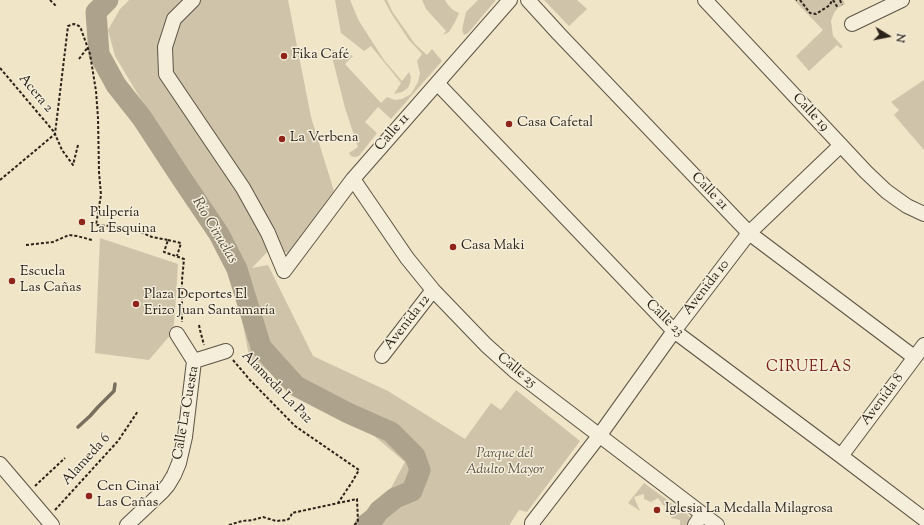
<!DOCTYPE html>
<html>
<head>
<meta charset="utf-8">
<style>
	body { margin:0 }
	#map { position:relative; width:924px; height:525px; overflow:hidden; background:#f0e5c7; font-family:"Sorts Mill Goudy",serif }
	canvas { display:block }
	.north { position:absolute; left:868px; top:16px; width:40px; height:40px; -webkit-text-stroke:3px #f5eedb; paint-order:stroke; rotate:100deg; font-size:11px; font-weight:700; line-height:16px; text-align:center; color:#2b2219 }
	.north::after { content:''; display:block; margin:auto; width:14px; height:18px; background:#2b2219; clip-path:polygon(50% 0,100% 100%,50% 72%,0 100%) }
</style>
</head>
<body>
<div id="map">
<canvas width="924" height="525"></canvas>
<div class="north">N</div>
</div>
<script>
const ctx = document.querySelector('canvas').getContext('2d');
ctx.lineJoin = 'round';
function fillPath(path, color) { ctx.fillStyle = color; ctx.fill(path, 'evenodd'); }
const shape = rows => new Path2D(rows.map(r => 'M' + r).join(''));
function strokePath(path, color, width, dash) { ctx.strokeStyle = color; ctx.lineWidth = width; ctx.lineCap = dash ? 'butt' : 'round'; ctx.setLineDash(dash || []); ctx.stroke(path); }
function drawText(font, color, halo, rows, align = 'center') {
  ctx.font = font + ' "Sorts Mill Goudy",serif'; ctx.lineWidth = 3; ctx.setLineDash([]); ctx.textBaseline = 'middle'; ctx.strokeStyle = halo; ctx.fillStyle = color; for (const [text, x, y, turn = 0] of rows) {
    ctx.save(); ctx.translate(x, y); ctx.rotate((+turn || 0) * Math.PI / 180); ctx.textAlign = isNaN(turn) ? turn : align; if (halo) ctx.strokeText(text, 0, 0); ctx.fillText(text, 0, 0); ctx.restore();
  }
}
fillPath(shape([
	[129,0,288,0,311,117,334,191,288,253,270,249,252,268,268,265,313,356,388,391,465,439,491,403,501,410,516,390,580,441,527,512,519,510,510,524,510,525,371,525,405,462,366,429,250,360,232,272,245,269,189,175,149,113,115,56,108,30,120,9],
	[335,0,350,0,359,21,384,60,402,81,409,72,411,77,410,83,408,88,402,92,394,94,401,83,371,46,364,51,341,33],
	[384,0,387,0,392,11,415,44,427,55,432,49,442,61,391,119,378,107,365,122,377,133,359,156,354,157,351,156,349,153,358,147,345,108,330,49,353,56,345,64,381,103,387,97,395,100,402,99,411,94,418,82,420,73,417,61,422,54,409,40,391,13],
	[422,0,445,0,448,5,453,10,459,13,455,22,449,32,443,35,446,31,426,9],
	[478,0,496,0,468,33,464,35,462,30,466,12],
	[544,0,577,0,587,9,569,26],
	[794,0,843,0,845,4,838,8,834,13,831,21,833,36,843,47,840,48,837,45,809,71,796,56,823,30],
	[924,80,924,150,894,115,899,110,891,102],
	[100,238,178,264,175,312,173,332,149,360,95,353],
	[644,483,688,515,690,518,687,525,680,525,680,520,671,518,674,509,663,505,658,498,651,502,644,499,644,494,634,497,640,511,628,503]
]), '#cfc4a9');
strokePath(shape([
	[78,427,90,416,98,407,114,391,115,384]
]), '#796f5e', 3.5);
strokePath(shape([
	[108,0,96,12,99,54,116,85,142,118,180,176,219,234,237,269,261,347,296,386,348,413,391,432,415,456,420,470,412,491,395,498,379,511,374,518,365,525]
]), '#ada38c', 21);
const minor = shape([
	[193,0,174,19,165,47,166,74,243,188,268,233,284,271],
	[528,0,559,34,749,233,914,357],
	[705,0,866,172,886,191,897,199,907,206,924,214],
	[852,24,902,0],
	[437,83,674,331,841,456,924,519],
	[353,179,407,258,433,290,486,345,516,372,717,525],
	[284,271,353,179,510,0],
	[177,334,194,361],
	[382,356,433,290],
	[841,456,924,345],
	[0,464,52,525],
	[532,523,599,436,674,331,749,233,841,145],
	[127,525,162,492,168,485,174,475,179,463,185,437,194,361,226,351],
	[695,525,702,514]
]);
strokePath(minor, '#5c5344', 16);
strokePath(shape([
	[50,0,56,6],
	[796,0,797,0],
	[800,0,810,13,816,14,830,5,832,0],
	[833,0,838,8],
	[840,0,842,5],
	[79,59,88,47],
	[0,68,55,133],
	[78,145,73,165,62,150,55,134,68,26,74,24,79,26,81,29,90,54,96,91,98,118,99,172,101,195,96,225,123,227,138,231,152,237,168,240,164,252,184,259,182,280,182,322],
	[0,180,55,134],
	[168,240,181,243,177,256],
	[26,245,53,242,69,235,77,236,92,240],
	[199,325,200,330,204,345],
	[233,360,250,380,295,426,359,470,352,482,338,503],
	[35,486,65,458],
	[55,510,118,441,138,411],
	[229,525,242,521,253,520,263,517,276,521,287,520,290,518,292,513,357,499,358,522,354,525]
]), '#2b2219', 2, [3, 2]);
strokePath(minor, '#f5eedb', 14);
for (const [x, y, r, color] of [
	[284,56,4,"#8f2418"],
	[509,124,4,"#8f2418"],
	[282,139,4,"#8f2418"],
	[82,222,4,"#8f2418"],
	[453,247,4,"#8f2418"],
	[12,281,4,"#8f2418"],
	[136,304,4,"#8f2418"],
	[89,496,4,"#8f2418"],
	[657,510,4,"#8f2418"]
]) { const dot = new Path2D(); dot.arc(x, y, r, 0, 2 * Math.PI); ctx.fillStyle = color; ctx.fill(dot); strokePath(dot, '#f5eedb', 1.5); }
drawText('14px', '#2b2219', '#f5eedb', [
	["Fika Café",292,56],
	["Casa Cafetal",517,124],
	["La Verbena",290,139],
	["Pulpería",90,214],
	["La Esquina",90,230],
	["Casa Maki",461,247],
	["Escuela",20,273],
	["Las Cañas",20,289],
	["Plaza Deportes El",144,296],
	["Erizo Juan Santamaría",144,312],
	["Cen Cinai",97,488],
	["Las Cañas",97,504],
	["Iglesia La Medalla Milagrosa",665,510]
], 'left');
drawText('14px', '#2b2219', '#f5eedb', [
	["Acera 2",35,94,50],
	["Calle 19",810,113,47],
	["Calle 11",393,133,-49],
	["Calle 21",709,192,46],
	["Avenida 10",707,288,-52],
	["Calle 23",664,319,44],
	["Avenida 12",408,323,-52],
	["Calle 25",516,371,40],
	["Alameda La Paz",276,388,46],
	["Avenida 8",883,400,-53],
	["Calle La Cuesta",187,413,-80],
	["Alameda 6",87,460,-48]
]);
drawText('italic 14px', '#5c5344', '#f5eedb', [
	["Parque del",505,455],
	["Adulto Mayor",505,471]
]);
drawText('italic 15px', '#584f41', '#f5eedb', [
	["Río Ciruelas",214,231,59]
]);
ctx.letterSpacing = '1px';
drawText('15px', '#7a1f14', '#f5eedb', [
	["CIRUELAS",809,368]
]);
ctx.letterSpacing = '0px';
</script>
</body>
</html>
